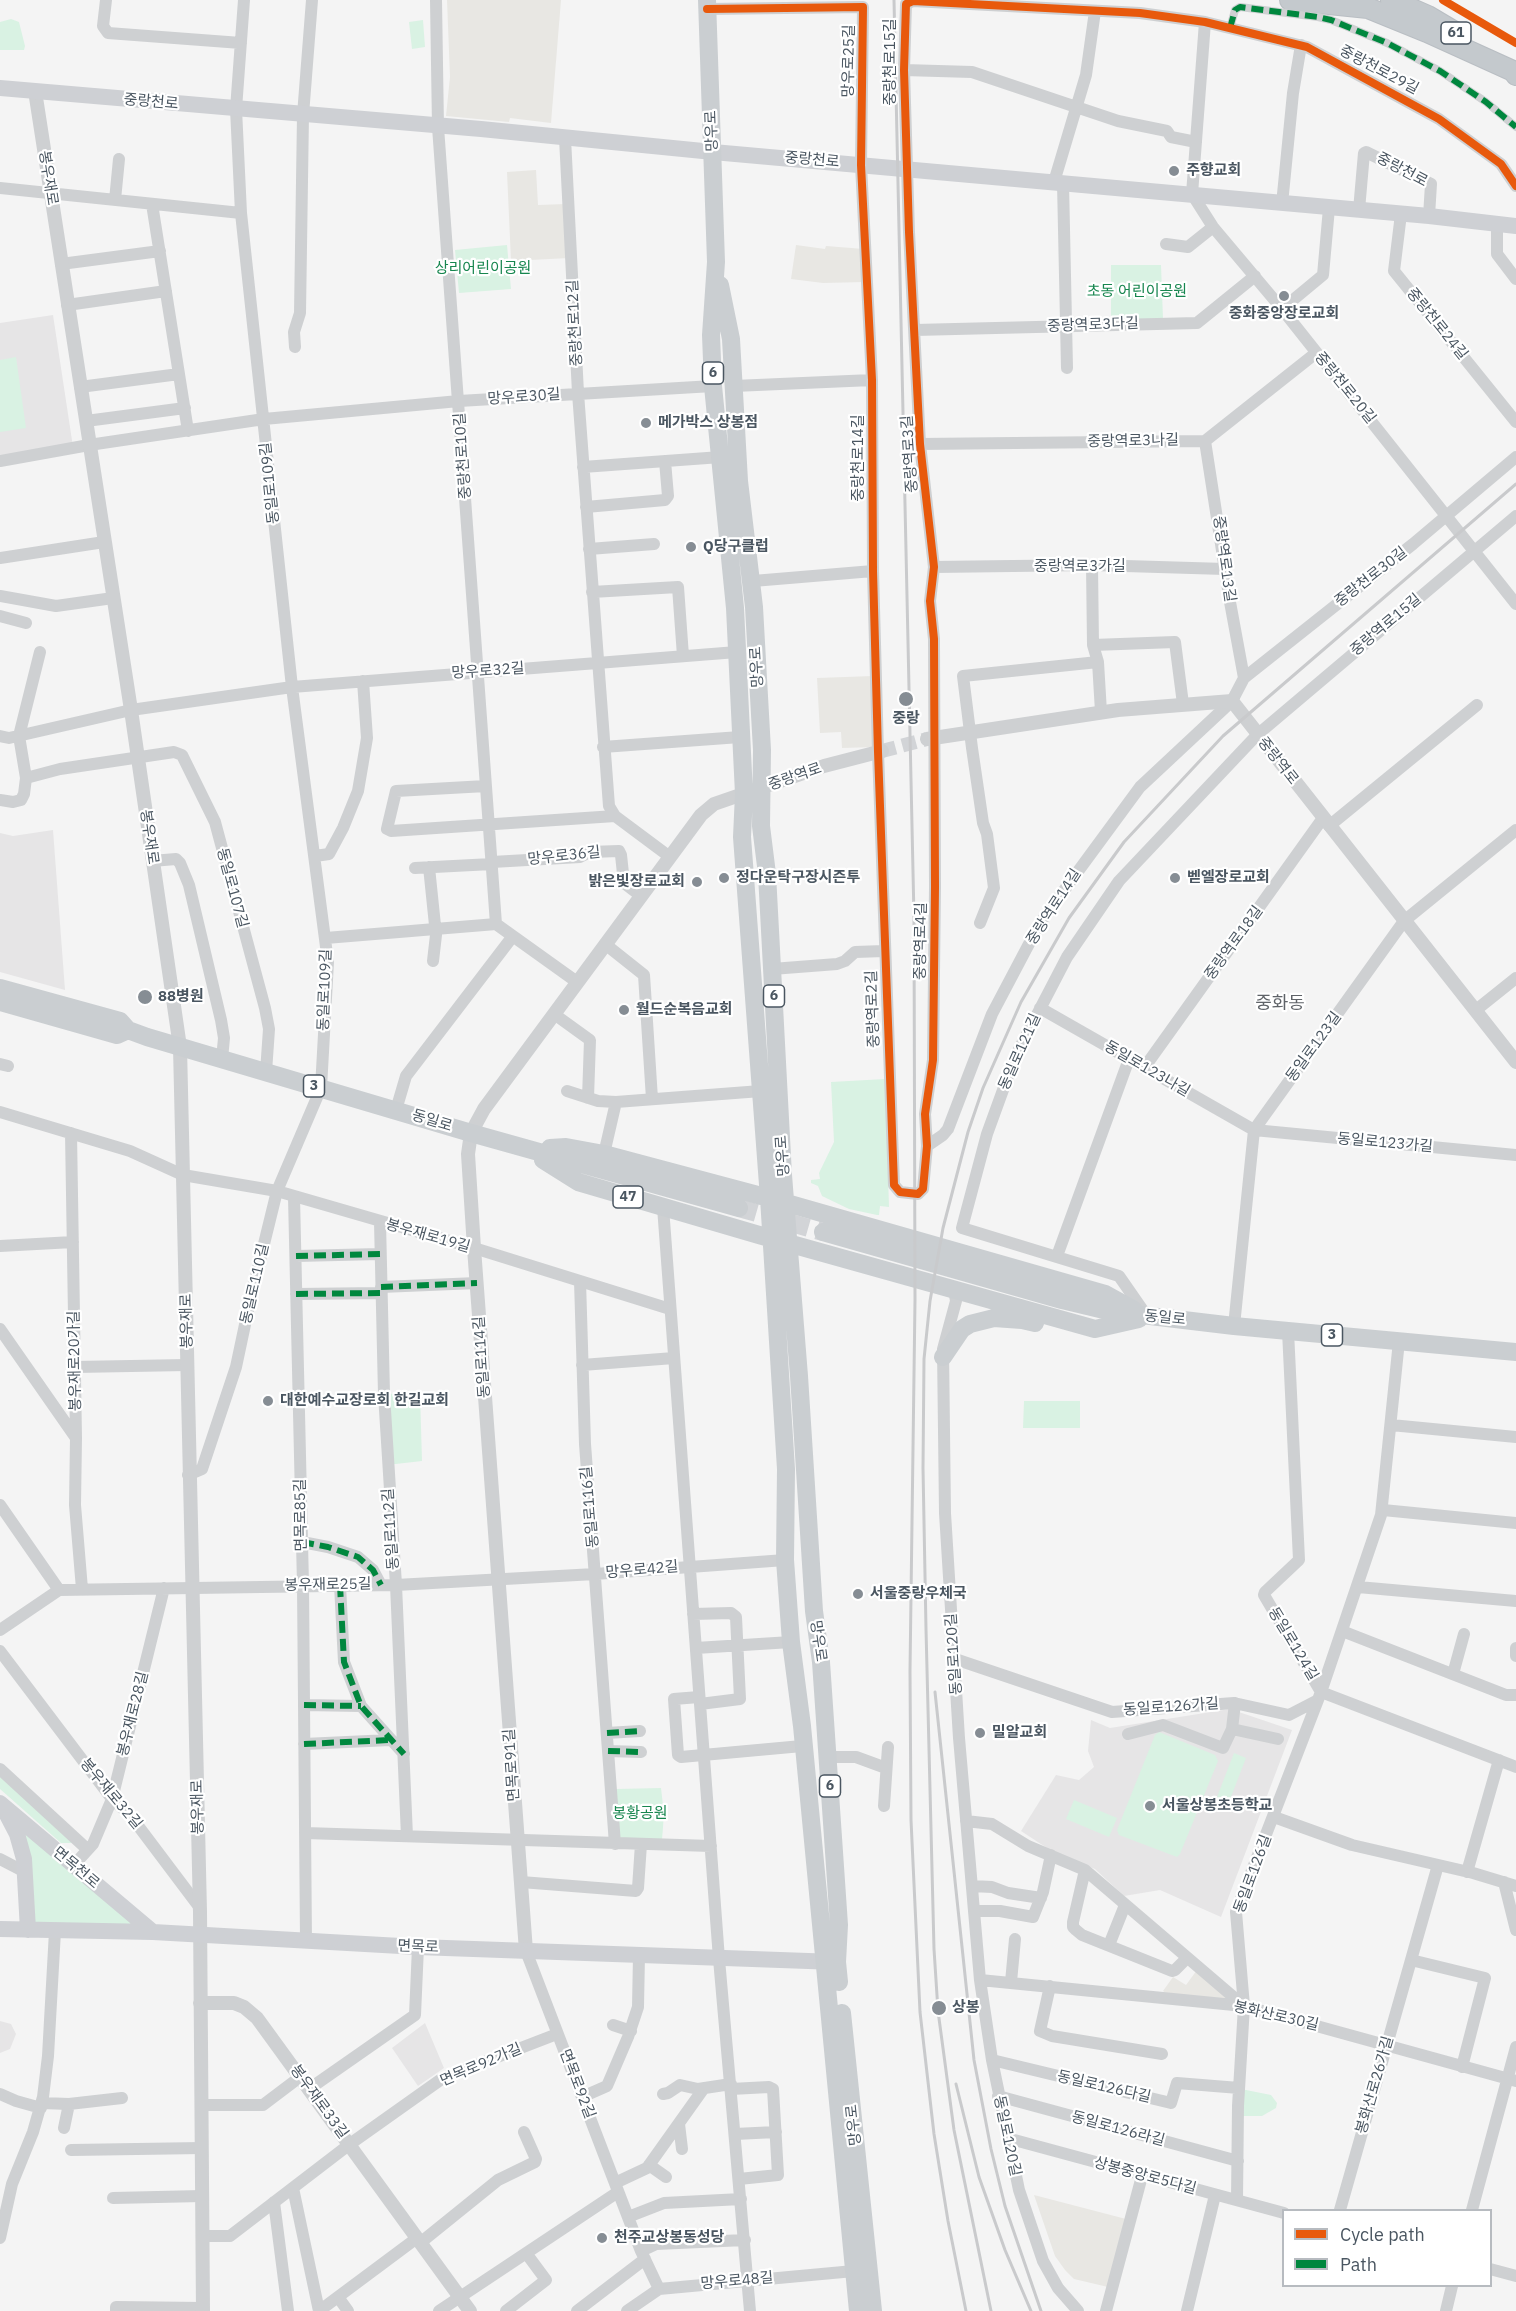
<!DOCTYPE html>
<html>
<head>
<meta charset="utf-8">
<style>
	body { margin:0 }
	#map { position:relative; width:1516px; height:2311px; overflow:hidden; background:#f4f4f4; font-family:"IBM Plex Sans",sans-serif }
	canvas { display:block }
	.legend { position:absolute; left:1282px; top:2209px; width:210px; height:78px; box-sizing:border-box; background:#fff; border:2px solid #b7bbc0; margin:0; padding:8px 10px; list-style:none; font-size:18px; color:#4a5661 }
	.legend li { display:flex; align-items:center; gap:12px; height:30px }
	.legend b { width:30px; border:2px solid #b7bbc0 }
</style>
</head>
<body>
<div id="map">
<canvas width="1516" height="2311"></canvas>
<ul class="legend">
<li><b style="height:8px;background:#e8590c"></b>Cycle path</li>
<li><b style="height:8px;background:#00873e"></b>Path</li>
</ul>
</div>
<script>
const ctx = document.querySelector('canvas').getContext('2d');
ctx.lineJoin = 'round';
function fillPath(path, color) { ctx.fillStyle = color; ctx.fill(path, 'evenodd'); }
const shape = rows => new Path2D(rows.map(r => 'M' + r).join(''));
function strokePath(path, color, width, dash) { ctx.strokeStyle = color; ctx.lineWidth = width; ctx.lineCap = dash ? 'butt' : 'round'; ctx.setLineDash(dash || []); ctx.stroke(path); }
function drawText(font, color, halo, rows, align = 'center') {
  ctx.font = font + ' "IBM Plex Sans","Noto Sans KR",sans-serif'; ctx.lineWidth = 4.5; ctx.setLineDash([]); ctx.textBaseline = 'middle'; ctx.strokeStyle = halo; ctx.fillStyle = color; for (const [text, x, y, turn = 0] of rows) {
    ctx.save(); ctx.translate(x, y); ctx.rotate((+turn || 0) * Math.PI / 180); ctx.textAlign = isNaN(turn) ? turn : align; if (halo) ctx.strokeText(text, 0, 0); ctx.fillText(text, 0, 0); ctx.restore();
  }
}
fillPath(shape([
	[447,0,561,0,551,123,510,118,509,122,446,116,450,77],
	[536,170,538,205,566,204,569,258,511,261,507,172],
	[796,245,825,249,826,246,864,249,865,282,823,283,791,279],
	[873,676,875,747,842,748,841,732,820,733,817,678],
	[1197,1970,1230,1998,1229,2002,1167,1994,1163,1991,1173,1977,1186,1985],
	[1034,2195,1126,2219,1108,2287,1074,2279,1065,2270,1055,2256]
]), '#e8e7e3');
fillPath(shape([
	[53,315,73,447,0,458,0,323],
	[53,830,65,990,0,972,0,833,13,836],
	[1230,1709,1292,1730,1221,1917,1160,1890,1124,1896,1095,1869,1050,1850,1021,1831,1056,1775,1079,1780,1094,1767,1088,1751,1091,1720,1110,1728],
	[0,2021,11,2024,16,2034,10,2049,0,2053],
	[425,2023,444,2068,418,2086,392,2048]
]), '#e6e5e6');
fillPath(shape([
	[11,19,19,22,25,46,24,50,0,50,0,22],
	[423,20,425,47,412,49,409,22],
	[507,245,511,289,459,293,455,250],
	[1111,265,1161,265,1163,319,1111,320],
	[16,357,26,428,0,432,0,360],
	[885,1079,889,1207,880,1206,879,1215,877,1215,849,1209,822,1196,818,1186,811,1183,811,1180,820,1179,819,1173,834,1142,831,1082],
	[420,1393,422,1461,387,1465,384,1394],
	[1024,1401,1080,1401,1080,1428,1023,1428],
	[1159,1732,1215,1755,1218,1761,1180,1854,1177,1857,1119,1835,1117,1830,1155,1735],
	[1234,1753,1246,1758,1229,1802,1217,1797],
	[0,1775,72,1843,61,1843,0,1789],
	[661,1788,664,1814,662,1840,617,1841,616,1789],
	[1074,1800,1117,1818,1109,1837,1066,1819],
	[2,1805,153,1932,28,1930,25,1872],
	[1241,2089,1271,2095,1277,2103,1276,2108,1262,2116,1240,2116]
]), '#d9f2e3');
strokePath(shape([
	[882,751,927,739]
]), '#d2d4d7', 14, [14, 7]);
strokePath(shape([
	[739,1208,823,1232]
]), '#d2d4d7', 18, [18, 9]);
const trunk = shape([
	[1290,0,1368,8,1427,32,1513,71,1516,75],
	[1391,0,1428,16,1455,32]
]);
strokePath(trunk, '#b9bec3', 22);
strokePath(shape([
	[1230,28,1235,10,1240,7,1318,17,1331,20,1387,43,1440,71,1486,102,1516,127]
]), '#ced0d2', 8);
strokePath(shape([
	[106,0,103,26,108,33,241,43],
	[436,0,438,127,496,924],
	[707,9,863,7,861,165,872,380,873,571,878,752,894,1185,900,1192,918,1194,923,1189,927,1146,925,1114,933,1060,935,887,934,639,930,601,934,567,920,444,909,232,904,70,906,4,913,1,1140,13,1205,22,1307,47,1439,119,1501,164,1516,186],
	[1205,22,1192,194,1213,227,1282,309,1516,604],
	[904,70,972,72,1118,121,1167,131,1171,137,1196,142],
	[565,138,578,393,609,806,615,816,670,857],
	[1054,182,1086,75,1095,11],
	[1063,183,1067,368],
	[0,188,241,213],
	[115,200,119,159],
	[152,204,188,431],
	[1282,204,1293,93,1301,45],
	[1359,210,1364,153,1366,152,1431,184,1429,216],
	[1401,214,1394,271,1516,422],
	[1497,224,1497,254,1516,279],
	[1166,244,1188,247,1213,227],
	[61,264,160,251],
	[67,305,166,291],
	[1282,309,1323,275,1329,208],
	[915,330,1197,323,1255,276],
	[295,347,294,332,300,313,303,115,312,0],
	[734,386,872,380],
	[80,387,179,374],
	[86,421,185,408],
	[1205,441,1230,602,1244,678],
	[920,444,1205,441,1316,353],
	[0,461,89,445,264,419,459,401,713,386],
	[583,467,721,457],
	[586,507,665,500,668,496,665,461],
	[589,549,654,544],
	[0,558,104,542],
	[1092,565,1093,645,1098,662,1101,712],
	[934,567,1092,565,1225,569],
	[753,581,873,571],
	[592,592,678,587,683,656],
	[0,596,56,606,113,598],
	[0,616,26,623],
	[1093,645,1175,642,1183,704],
	[0,736,9,738,131,710,292,687,737,652],
	[603,747,740,737],
	[26,778,19,736,40,652],
	[486,786,396,791,387,829,391,831,615,816],
	[0,800,13,802,21,800,24,794,26,778,60,769,174,752,182,755,215,822,265,1008,269,1029,266,1072],
	[1329,826,1477,705],
	[315,856,329,854,343,828,358,791,367,738,363,681],
	[152,861,176,859,180,863,189,885,221,1020,224,1038,222,1059],
	[492,862,580,857,590,852,619,851,621,855,624,883,641,896],
	[429,867,436,935,433,961],
	[415,868,492,864],
	[980,923,994,888,987,834,983,823,972,748,963,676,1098,662],
	[326,938,496,924,577,982],
	[605,944,644,975,652,1099],
	[772,969,837,964,845,961,855,952,884,951],
	[1040,1008,1254,1130,1516,1155],
	[1476,1010,1516,978],
	[554,1014,590,1040,588,1098],
	[0,1064,8,1066],
	[1144,1068,1323,818],
	[567,1091,598,1101,616,1102],
	[396,1110,406,1076,513,936],
	[0,1112,130,1151,183,1175,277,1191,474,1248,670,1309],
	[71,1133,76,1438,75,1505,82,1589],
	[927,1146,943,1135,948,1129,992,1014,1040,923,1140,787,1232,701,1244,678,1413,544,1516,457],
	[604,1154,616,1102,761,1091],
	[294,1197,303,1585,306,1941],
	[663,1207,719,1959,750,2311],
	[380,1222,384,1394,396,1585,407,1836],
	[0,1246,73,1242],
	[296,1256,380,1254],
	[1057,1256,1129,1059],
	[580,1281,585,1444,615,1844],
	[381,1287,477,1283],
	[954,1290,956,1301,943,1349,945,1513,959,1738,980,1980,992,2060,1019,2190,1043,2261,1058,2288,1078,2311],
	[296,1294,381,1293],
	[1144,1312,1119,1276,962,1228,987,1134,1015,1057,1067,957,1119,881,1257,735,1516,516],
	[1234,1326,1254,1130,1404,921,1516,830],
	[0,1329,76,1438],
	[1288,1331,1299,1560,1265,1592,1264,1595,1321,1692,1516,1767],
	[582,1365,674,1358],
	[75,1367,187,1365],
	[1391,1425,1516,1437],
	[188,1475,202,1469,236,1367,250,1301,277,1191,321,1088,328,962,292,687,241,213,236,109,244,0],
	[0,1505,59,1590],
	[1383,1510,1516,1523],
	[302,1542,328,1547,358,1557,373,1570,381,1585],
	[340,1585,344,1662,361,1706,404,1754],
	[1358,1587,1516,1601],
	[693,1614,731,1613,736,1617,740,1699,700,1704],
	[0,1630,59,1590,396,1585,595,1574,785,1560],
	[1342,1631,1506,1695,1516,1695],
	[696,1648,791,1642],
	[1516,1648,1516,1656],
	[0,1651,112,1799,130,1815,200,1908],
	[955,1659,1112,1712,1234,1703,1289,1715,1318,1700],
	[1453,1674,1464,1634],
	[699,1697,674,1699,678,1755,681,1757,802,1746],
	[304,1705,361,1706],
	[1232,1729,1278,1739],
	[607,1733,640,1731],
	[1128,1734,1163,1725,1223,1748,1232,1729,1235,1703],
	[304,1744,390,1740],
	[608,1751,641,1752],
	[827,1757,856,1757,886,1768],
	[0,1769,87,1849],
	[884,1806,888,1747],
	[1274,1817,1352,1845,1473,1873,1516,1886],
	[966,1821,992,1824,1028,1846,1085,1870,1244,2006],
	[305,1833,711,1846],
	[0,1859,25,1872],
	[73,1866,93,1844,112,1799,164,1588],
	[1085,1870,1073,1922,1073,1927,1076,1930,1082,1935,1172,1971,1175,1970,1187,1958],
	[1467,1872,1499,1760],
	[521,1882,636,1891,638,1888,641,1844],
	[1504,1882,1516,1930],
	[972,1886,992,1887,1008,1893,1041,1898],
	[974,1911,1000,1911,1033,1917,1043,1892,1051,1855],
	[1109,1945,1125,1905],
	[526,1951,641,2251,659,2289],
	[1411,1960,1485,1978,1462,2067],
	[980,1980,1244,2006,1516,2081],
	[1011,1982,1015,1939],
	[1050,1986,1040,2031,1052,2036,1162,2054],
	[613,2025,631,2031],
	[992,2060,1171,2103,1177,2083,1239,2088],
	[309,2089,415,2015,418,1947],
	[731,2089,769,2087,773,2089,778,2175,739,2179],
	[0,2094,16,2101,41,2108],
	[663,2094,668,2093,680,2085,698,2089,731,2084],
	[998,2096,1238,2161],
	[582,2097,607,2086,628,2037,638,2007,639,1955],
	[42,2103,69,2104,64,2128],
	[69,2104,122,2098],
	[202,2105,263,2105,300,2077],
	[679,2124,682,2149],
	[735,2134,776,2132],
	[1007,2138,1284,2213],
	[71,2150,202,2148],
	[649,2165,666,2177],
	[615,2183,647,2168,704,2088],
	[293,2188,319,2311],
	[113,2198,202,2196],
	[1237,2200,1238,2106,1244,2006,1236,1912,1321,1692,1381,1515,1399,1341],
	[274,2202,288,2311],
	[1340,2210,1438,1865],
	[1472,2210,1516,2047],
	[628,2217,664,2203,741,2199],
	[203,2236,230,2236,350,2144,443,2078,557,2034],
	[0,2238,12,2184,33,2132,43,2097,48,2056,55,1931],
	[420,2243,498,2180,535,2162,536,2159,524,2132],
	[641,2251,656,2244,745,2240],
	[1490,2269,1516,2276],
	[338,2297,348,2311],
	[116,2311,116,2307,203,2308],
	[319,2311,417,2238],
	[439,2311,618,2192],
	[506,2311,546,2280,526,2253],
	[577,2311,645,2259],
	[627,2311,659,2289,854,2271],
	[1106,2311,1142,2176],
	[1187,2311,1215,2195],
	[1446,2311,1452,2286]
]), '#ced0d2', 12);
strokePath(shape([
	[35,91,131,710,180,1047,200,1912,203,2311],
	[927,739,1118,710,1232,701,1516,1062],
	[526,1951,474,1248,468,1154,471,1133,484,1109,701,815,714,804,824,766,882,751],
	[200,2003,234,2003,244,2007,257,2018,470,2311]
]), '#ced0d2', 14);
strokePath(shape([
	[0,88,481,129,713,152,1429,216,1516,226],
	[0,1803,153,1932],
	[5,1811,17,1834,24,1859,28,1930],
	[0,1929,153,1932,418,1947,836,1962]
]), '#ced0d4', 16);
strokePath(shape([
	[707,0,716,262,711,335,713,386,735,608,744,794,742,837,769,1198,786,1469,785,1560,791,1642,802,1726,858,2311],
	[720,285,731,339,739,481,754,607,762,750,761,826,767,874,783,1175,799,1376,814,1611,821,1662,839,1925,837,1962,839,1982],
	[0,988,120,1021,128,1030,147,1037,471,1133,739,1208],
	[0,1002,117,1035,128,1030],
	[550,1148,566,1147,604,1154,769,1198,1105,1294,1134,1310],
	[543,1160,578,1182,759,1235,1095,1329,1139,1319],
	[823,1232,1062,1300,1108,1311,1234,1326,1516,1352],
	[943,1357,962,1329,970,1324,994,1318,1022,1320,1035,1323],
	[842,2013,873,2311]
]), '#caced1', 18);
strokePath(trunk, '#c4c9cd', 20);
strokePath(shape([
	[894,0,914,917,915,1300,910,1671,911,1820,920,2012,934,2134,948,2221,966,2311],
	[935,1692,974,2060,991,2149,1005,2206,1041,2311],
	[956,2084,979,2177,1005,2250,1031,2311],
	[991,2311,954,2130,938,2011,934,1949,926,1629,923,1468,924,1359,930,1301,943,1228,968,1132,983,1088,1021,1002,1069,918,1124,842,1223,736,1516,484]
]), '#c9cacc', 3);
strokePath(shape([
	[1230,28,1235,10,1240,7,1318,17,1331,20,1387,43,1440,71,1486,102,1516,127],
	[296,1256,380,1254],
	[381,1287,477,1283],
	[296,1294,381,1293],
	[302,1542,328,1547,358,1557,373,1570,381,1585],
	[340,1585,344,1662,361,1706,404,1754],
	[304,1705,361,1706],
	[607,1733,640,1731],
	[304,1744,390,1740],
	[608,1751,641,1752]
]), '#00873e', 6, [12, 6]);
strokePath(shape([
	[1443,0,1516,43],
	[707,9,863,7,861,165,872,380,873,571,878,752,894,1185,900,1192,918,1194,923,1189,927,1146,925,1114,933,1060,935,887,934,639,930,601,934,567,920,444,909,232,904,70,906,4,913,1,1140,13,1205,22,1307,47,1439,119,1501,164,1516,186]
]), '#e8590c', 8);
for (const [x, y, r, color] of [
	[1174,171,6,"#868d94"],
	[1284,296,6,"#868d94"],
	[646,423,6,"#868d94"],
	[691,547,6,"#868d94"],
	[906,699,8,"#868d94"],
	[724,878,6,"#868d94"],
	[1175,878,6,"#868d94"],
	[697,882,6,"#868d94"],
	[145,997,8,"#868d94"],
	[624,1010,6,"#868d94"],
	[268,1401,6,"#868d94"],
	[858,1594,6,"#868d94"],
	[980,1733,6,"#868d94"],
	[1150,1806,6,"#868d94"],
	[939,2008,8,"#868d94"],
	[602,2238,6,"#868d94"]
]) { const dot = new Path2D(); dot.arc(x, y, r, 0, 2 * Math.PI); ctx.fillStyle = color; ctx.fill(dot); strokePath(dot, '#fff', 2); }
for (const [x, y, w] of [
	[1456,33,30],
	[713,373,21],
	[774,996,21],
	[314,1086,21],
	[628,1197,30],
	[1332,1335,21],
	[830,1786,21]
]) { const box = new Path2D(); box.roundRect(x - w / 2, y - 11, w, 22, 4.5); ctx.fillStyle = '#fff'; ctx.fill(box); strokePath(box, '#4a5661', 1.5); }
drawText('bold 14px', '#4a5661', null, [
	["61",1456,33],
	["6",713,373],
	["6",774,996],
	["3",314,1086],
	["47",628,1197],
	["3",1332,1335],
	["6",830,1786]
]);
drawText('15px', '#4a5661', '#fff', [
	["망우로25길",849,61,-89],
	["중랑천로15길",891,62,-90],
	["중랑천로29길",1379,70,28],
	["중랑천로",151,102,5],
	["망우로",712,131,-92],
	["중랑천로",812,160,5],
	["중랑천로",1402,170,28],
	["봉우재로",48,178,81],
	["중랑천로12길",575,323,-93],
	["중랑천로24길",1437,324,51],
	["중랑역로3다길",1093,325,-2],
	["중랑천로20길",1345,388,51],
	["망우로30길",524,397,-4],
	["중랑역로3나길",1133,441,-1],
	["중랑역로3길",910,454,-94],
	["중랑천로10길",463,456,-94],
	["중랑천로14길",859,458,-90],
	["동일로109길",270,483,-96],
	["중랑역로13길",1224,559,82],
	["중랑역로3가길",1080,567],
	["중랑천로30길",1371,577,-38],
	["중랑역로15길",1386,625,-40],
	["망우로",757,667,-93],
	["망우로32길",488,671,-4],
	["중랑역로",1278,761,52],
	["중랑역로",795,777,-19],
	["봉우재로",149,837,82],
	["망우로36길",564,856,-6],
	["동일로107길",232,888,75],
	["중랑역로14길",1054,907,-57],
	["중랑역로4길",921,941,-89],
	["중랑역로18길",1234,943,-54],
	["동일로109길",325,990,-88],
	["중랑역로2길",873,1009,-92],
	["동일로123길",1314,1047,-54],
	["동일로121길",1020,1052,-66],
	["동일로123나길",1147,1069,30],
	["동일로",432,1121,17],
	["동일로123가길",1385,1143,5],
	["망우로",783,1156,-94],
	["봉우재로19길",428,1236,16],
	["동일로110길",255,1284,-77],
	["동일로",1165,1318,6],
	["봉우재로",187,1321,-91],
	["동일로114길",482,1357,-94],
	["봉우재로20가길",75,1361,-91],
	["동일로116길",590,1507,-95],
	["면목로85길",301,1515,-91],
	["동일로112길",391,1529,-94],
	["망우로42길",642,1570,-5],
	["봉우재로25길",328,1585,-1],
	["망우로",818,1641,82],
	["동일로124길",1293,1644,59],
	["동일로120길",954,1654,-94],
	["동일로126가길",1171,1707,-4],
	["봉우재로28길",133,1714,-76],
	["면목로91길",512,1765,-94],
	["봉우재로32길",111,1794,50],
	["봉우재로",198,1807,-91],
	["면목천로",76,1868,40],
	["동일로126길",1253,1874,-70],
	["면목로",418,1947,2],
	["봉화산로30길",1276,2016,13],
	["면목로92가길",481,2065,-23],
	["면목로92길",577,2084,69],
	["봉화산로26가길",1375,2085,-74],
	["동일로126다길",1104,2087,13],
	["봉우재로33길",319,2102,54],
	["망우로",854,2125,-96],
	["동일로126라길",1118,2129,15],
	["동일로120길",1007,2136,78],
	["상봉중앙로5다길",1145,2176,15],
	["망우로48길",737,2281,-5]
]);
drawText('bold 15px', '#4a5661', '#fff', [
	["주향교회",1186,171],
	["중화중앙장로교회",1284,314,"center"],
	["메가박스 상봉점",658,423],
	["Q당구클럽",703,547],
	["중랑",906,719,"center"],
	["정다운탁구장시즌투",736,878],
	["벧엘장로교회",1187,878],
	["밝은빛장로교회",685,882,"right"],
	["88병원",158,997],
	["월드순복음교회",636,1010],
	["대한예수교장로회 한길교회",280,1401],
	["서울중랑우체국",870,1594],
	["밀알교회",992,1733],
	["서울상봉초등학교",1162,1806],
	["상봉",952,2008],
	["천주교상봉동성당",614,2238]
], 'left');
drawText('15px', '#17864f', '#fff', [
	["상리어린이공원",483,269],
	["초동 어린이공원",1137,292],
	["봉황공원",640,1814]
]);
drawText('18px', '#5f6368', '#fff', [
	["중화동",1280,1004]
]);
</script>
</body>
</html>
